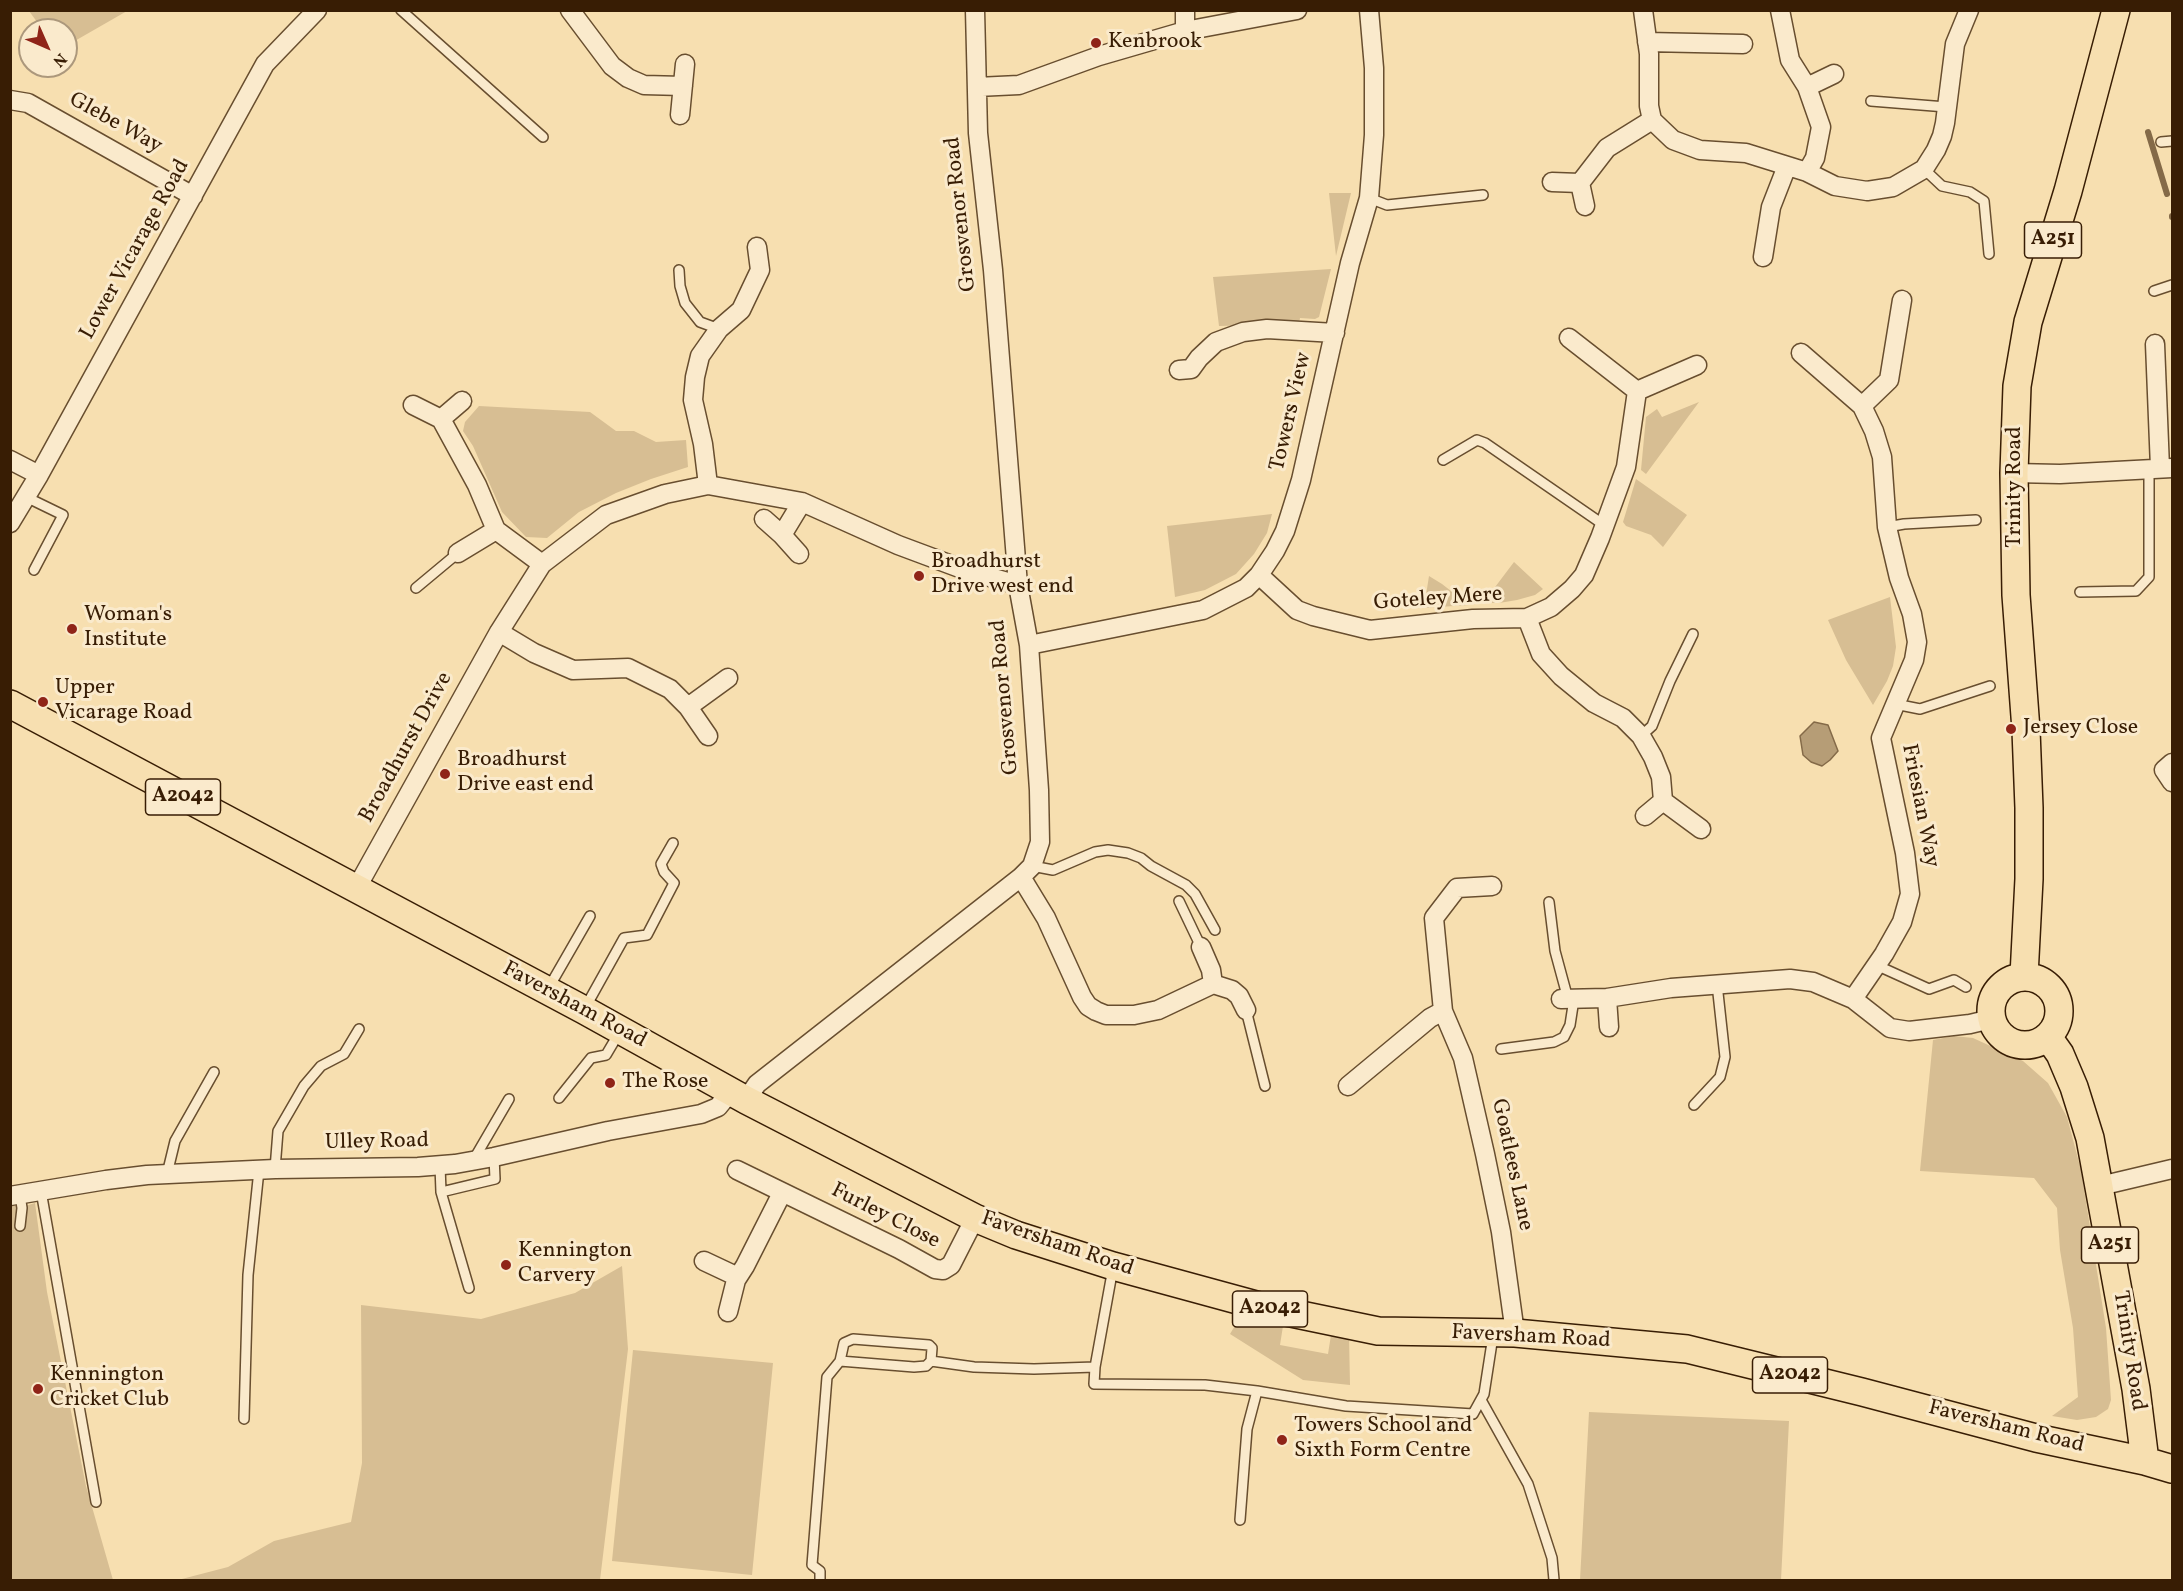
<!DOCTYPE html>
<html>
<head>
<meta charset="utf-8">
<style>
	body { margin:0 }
	#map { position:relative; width:2183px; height:1591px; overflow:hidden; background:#f7dfb0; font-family:Vollkorn,serif }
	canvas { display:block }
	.frame { position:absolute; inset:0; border:12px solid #381d04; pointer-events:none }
	.north { position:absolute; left:18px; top:18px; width:60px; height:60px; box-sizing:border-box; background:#faeacc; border:2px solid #ac987c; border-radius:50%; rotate:135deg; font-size:16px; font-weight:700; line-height:24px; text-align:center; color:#381d04 }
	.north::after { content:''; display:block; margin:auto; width:21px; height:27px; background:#8f2418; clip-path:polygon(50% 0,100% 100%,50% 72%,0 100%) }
</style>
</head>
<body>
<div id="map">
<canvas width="2183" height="1591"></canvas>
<div class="frame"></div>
<div class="north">N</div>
</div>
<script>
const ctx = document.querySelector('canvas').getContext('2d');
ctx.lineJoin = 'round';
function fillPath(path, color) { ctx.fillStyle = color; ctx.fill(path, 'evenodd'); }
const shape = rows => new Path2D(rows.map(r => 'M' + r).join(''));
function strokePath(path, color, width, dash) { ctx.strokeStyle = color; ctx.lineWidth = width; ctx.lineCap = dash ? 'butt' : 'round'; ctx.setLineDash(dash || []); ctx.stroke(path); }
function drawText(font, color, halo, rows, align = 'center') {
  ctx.font = font + ' Vollkorn,serif'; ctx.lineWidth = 6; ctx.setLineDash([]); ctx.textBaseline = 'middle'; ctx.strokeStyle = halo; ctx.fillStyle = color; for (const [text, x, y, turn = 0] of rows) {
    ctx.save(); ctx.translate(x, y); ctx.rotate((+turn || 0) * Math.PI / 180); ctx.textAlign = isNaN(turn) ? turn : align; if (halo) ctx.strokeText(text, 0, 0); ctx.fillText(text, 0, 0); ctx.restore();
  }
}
fillPath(shape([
	[29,11,127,11,66,46,66,30,43,30],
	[1329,193,1351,193,1336,256],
	[1331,269,1319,317,1315,319,1300,318,1299,324,1219,326,1213,277],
	[1699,402,1646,474,1641,470,1646,417,1657,409,1662,417],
	[479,406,590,412,616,431,634,431,656,442,686,440,688,467,651,479,616,493,579,512,547,538,526,537,502,512,473,446,463,431,465,422],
	[1636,479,1687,515,1663,547,1651,535,1626,526,1623,522],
	[1272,514,1267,533,1254,554,1236,574,1205,590,1175,597,1167,526],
	[1514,562,1543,589,1535,595,1517,600,1499,603,1483,603],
	[1429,576,1442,584,1469,605,1424,608],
	[1890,597,1896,647,1893,666,1887,681,1873,705,1846,660,1828,620],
	[1954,1036,1973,1038,2023,1061,2048,1083,2067,1117,2081,1170,2106,1328,2111,1400,2108,1409,2096,1417,2077,1420,2052,1416,2078,1397,2073,1328,2060,1250,2057,1208,2034,1178,1920,1171,1933,1040],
	[35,1203,47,1292,86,1486,113,1580,11,1580,10,1205,22,1207],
	[622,1266,628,1349,600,1580,178,1580,228,1567,274,1541,351,1522,362,1463,361,1305,481,1319,575,1293],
	[1242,1314,1349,1335,1350,1385,1303,1380,1230,1334],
	[1283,1326,1331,1335,1328,1354,1280,1345],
	[633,1350,773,1363,752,1575,612,1561],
	[1589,1412,1789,1421,1781,1580,1580,1580]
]), '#d7be93');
const water = shape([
	[1814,722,1828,725,1838,751,1830,760,1822,766,1811,762,1803,755,1800,736,1814,722]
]);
fillPath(water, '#b69d76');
strokePath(water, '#846a48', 1.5);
strokePath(shape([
	[2148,132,2167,194],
	[2172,216,2172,217]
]), '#846a48', 6);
const lane = shape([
	[401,10,543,137],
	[1871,101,1946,107],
	[2161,142,2172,141],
	[1924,169,1942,186,1970,192,1984,201,1989,254],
	[1369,198,1387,205,1483,195],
	[679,270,680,286,685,303,700,322,719,329],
	[2154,291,2172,285],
	[1443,460,1477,440,1485,443,1604,525],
	[26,497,63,515,34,570],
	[1887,527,1904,524,1976,520],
	[416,588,458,553],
	[2080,592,2136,591,2149,577,2149,468],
	[1895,704,1920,709,1990,686],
	[1641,736,1652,726,1670,681,1693,634],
	[1032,866,1053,870,1095,852,1108,850,1128,853,1141,858,1151,866,1186,885,1195,894,1215,930],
	[1179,901,1201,947],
	[1549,902,1555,951,1568,999],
	[1876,965,1929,989,1954,980,1966,987],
	[548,989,590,916],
	[585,1008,624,938,647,935,674,883,664,872,661,864,673,843],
	[1246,1010,1265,1086],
	[1501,1049,1554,1042,1564,1037,1570,1025,1574,999],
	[559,1098,591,1058,606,1055,619,1033],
	[1694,1105,1720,1077,1725,1057,1717,984],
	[474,1159,509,1099],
	[440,1166,441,1192,469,1288],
	[275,1169,278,1131,304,1086,321,1066,344,1054,359,1029],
	[167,1174,175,1141,214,1072],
	[41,1191,96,1502],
	[441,1192,495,1179,494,1157],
	[20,1226,22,1208,20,1195],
	[1113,1268,1095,1367,1094,1384,1205,1385,1257,1391,1346,1406,1473,1414,1484,1394,1493,1336],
	[931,1361,932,1348,929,1345,853,1339,844,1343,840,1361,914,1367,926,1366,931,1361,974,1367,1034,1369,1095,1367],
	[1481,1400,1528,1484,1552,1558,1554,1580],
	[244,1419,248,1275,259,1170],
	[1240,1520,1247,1429,1257,1391],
	[820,1580,820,1571,812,1565,827,1377,840,1361]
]);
const street = shape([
	[570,10,612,66,628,78,644,85,683,86],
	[1185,10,1185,31],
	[1643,10,1649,54,1649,106,1652,120,1673,140,1700,150,1746,153,1807,172,1835,186,1867,191,1893,187,1924,169,1936,150,1942,136,1945,123,1955,44,1969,10],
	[1780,10,1790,60,1807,87,1821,127,1815,158,1807,172],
	[1647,42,1743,44],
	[977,87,1019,85,1099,56,1185,31,1297,10],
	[1807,87,1834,74],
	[10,100,28,103,193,196],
	[680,115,685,64],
	[1552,182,1580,183],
	[1585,206,1580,183,1607,148,1652,120],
	[1763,257,1771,207,1787,166],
	[1569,338,1637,391,1697,365],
	[2155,344,2160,468],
	[1801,353,1862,406,1874,431,1882,457,1887,527,1899,578,1912,614,1917,642,1914,660,1881,738,1905,853,1910,894,1902,922,1884,954,1853,999],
	[1179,370,1191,369,1199,358,1216,342,1243,332,1267,329,1335,333],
	[413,405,441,419,477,485,496,530,542,564],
	[1862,406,1889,380,1902,300],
	[441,419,462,401],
	[10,460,39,475],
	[2014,473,2060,474,2172,468],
	[708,485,703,444,693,400,695,377,700,356,719,329,741,310,760,270,757,247],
	[764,519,782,535],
	[10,523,39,475,265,64,317,10],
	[458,553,496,530],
	[799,554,782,535,802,502],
	[1259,575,1297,610,1313,616,1370,630,1473,619,1527,618,1551,607,1572,589,1584,575,1600,538,1626,467,1637,391],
	[1527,618,1541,654,1561,676,1594,703,1623,718,1641,736,1653,757,1661,777,1663,801,1701,829],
	[499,632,534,653,573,670,628,668,670,689,688,707,708,736],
	[1029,645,1203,610,1246,588,1259,575,1275,551,1285,531,1301,480,1350,263,1369,198,1374,135,1374,68,1369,10],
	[688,707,728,678],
	[2172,763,2164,770,2172,782],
	[1645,816,1663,801],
	[1021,877,1046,918,1082,997,1088,1006,1096,1011,1106,1015,1134,1015,1158,1010,1213,984],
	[1492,886,1457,888,1434,918,1443,1011,1463,1058,1485,1154,1501,1232,1515,1333],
	[356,889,499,632,542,564,606,515,665,494,708,485,802,502,898,545,965,570,1018,585],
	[1201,947,1211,970,1213,984],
	[1213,984,1232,990,1239,996,1246,1010],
	[1607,998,1609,1027],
	[1561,999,1607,998,1671,988,1790,979,1813,982,1853,999,1890,1028,1909,1031,1970,1024,1991,1019],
	[1348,1086,1430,1018,1443,1011],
	[746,1100,757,1084,1021,877,1032,866,1040,842,1039,790,1029,645,1018,585,993,270,978,133,975,10],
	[737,1170,899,1249,935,1269,943,1270,951,1265,975,1218],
	[2100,1186,2172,1169],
	[10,1196,106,1180,147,1175,275,1169,418,1167,455,1164,494,1157,608,1131,701,1114,718,1107,731,1091],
	[704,1261,738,1277],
	[728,1312,736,1280,745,1266,782,1193]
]);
const primary = shape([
	[10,704,584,1010,746,1100,975,1218,1016,1235,1113,1266,1267,1308,1378,1331,1515,1333,1687,1349,1862,1392,2036,1438,2145,1461,2172,1469],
	[2024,976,2029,879,2029,808,2026,730,2016,595,2014,473,2017,386,2028,322,2068,191,2116,10],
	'1991 1011a34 34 0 1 1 68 0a34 34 0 1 1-68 0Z',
	[2048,1037,2060,1054,2074,1087,2090,1138,2136,1389,2145,1461]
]);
strokePath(lane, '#684e2f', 12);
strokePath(street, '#684e2f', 21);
strokePath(primary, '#381d04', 30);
strokePath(lane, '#faeacc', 9);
strokePath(street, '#faeacc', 18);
strokePath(primary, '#f7dfb0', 27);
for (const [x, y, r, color] of [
	[1096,43,6,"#8f2418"],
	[919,576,6,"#8f2418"],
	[72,629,6,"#8f2418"],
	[43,702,6,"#8f2418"],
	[2011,729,6,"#8f2418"],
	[445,774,6,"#8f2418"],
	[610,1083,6,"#8f2418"],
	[506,1265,6,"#8f2418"],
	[38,1389,6,"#8f2418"],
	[1282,1440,6,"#8f2418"]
]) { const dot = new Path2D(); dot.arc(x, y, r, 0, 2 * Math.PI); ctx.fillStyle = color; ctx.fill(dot); strokePath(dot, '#faeacc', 2); }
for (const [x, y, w] of [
	[2053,240,57],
	[183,797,75],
	[2110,1245,57],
	[1270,1309,75],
	[1790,1375,75]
]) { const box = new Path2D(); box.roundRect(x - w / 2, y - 18, w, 36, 4.5); ctx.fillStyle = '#faeacc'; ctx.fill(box); strokePath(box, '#381d04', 1.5); }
drawText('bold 21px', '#381d04', null, [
	["A251",2053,240],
	["A2042",183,797],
	["A251",2110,1245],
	["A2042",1270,1309],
	["A2042",1790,1375]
]);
drawText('22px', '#381d04', '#faeacc', [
	["Kenbrook",1108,43],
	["Broadhurst",931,563],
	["Drive west end",931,588],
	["Woman's",84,616],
	["Institute",84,641],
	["Upper",55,689],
	["Vicarage Road",55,714],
	["Jersey Close",2023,729],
	["Broadhurst",457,761],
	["Drive east end",457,786],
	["The Rose",622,1083],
	["Kennington",518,1252],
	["Carvery",518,1277],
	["Kennington",50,1376],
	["Cricket Club",50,1401],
	["Towers School and",1294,1427],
	["Sixth Form Centre",1294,1452]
], 'left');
drawText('22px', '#381d04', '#faeacc', [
	["Glebe Way",115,124,29],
	["Grosvenor Road",962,214,-96],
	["Lower Vicarage Road",136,250,-61],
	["Towers View",1292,412,-77],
	["Trinity Road",2016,487,-90],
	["Goteley Mere",1438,600,-4],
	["Grosvenor Road",1006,697,-95],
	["Broadhurst Drive",407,748,-61],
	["Friesian Way",1919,806,79],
	["Faversham Road",574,1006,28],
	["Ulley Road",377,1143,-1],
	["Goatlees Lane",1511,1165,78],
	["Furley Close",885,1217,27],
	["Faversham Road",1057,1245,19],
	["Faversham Road",1531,1338,3],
	["Trinity Road",2128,1351,81],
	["Faversham Road",2006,1428,14]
]);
</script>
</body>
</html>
